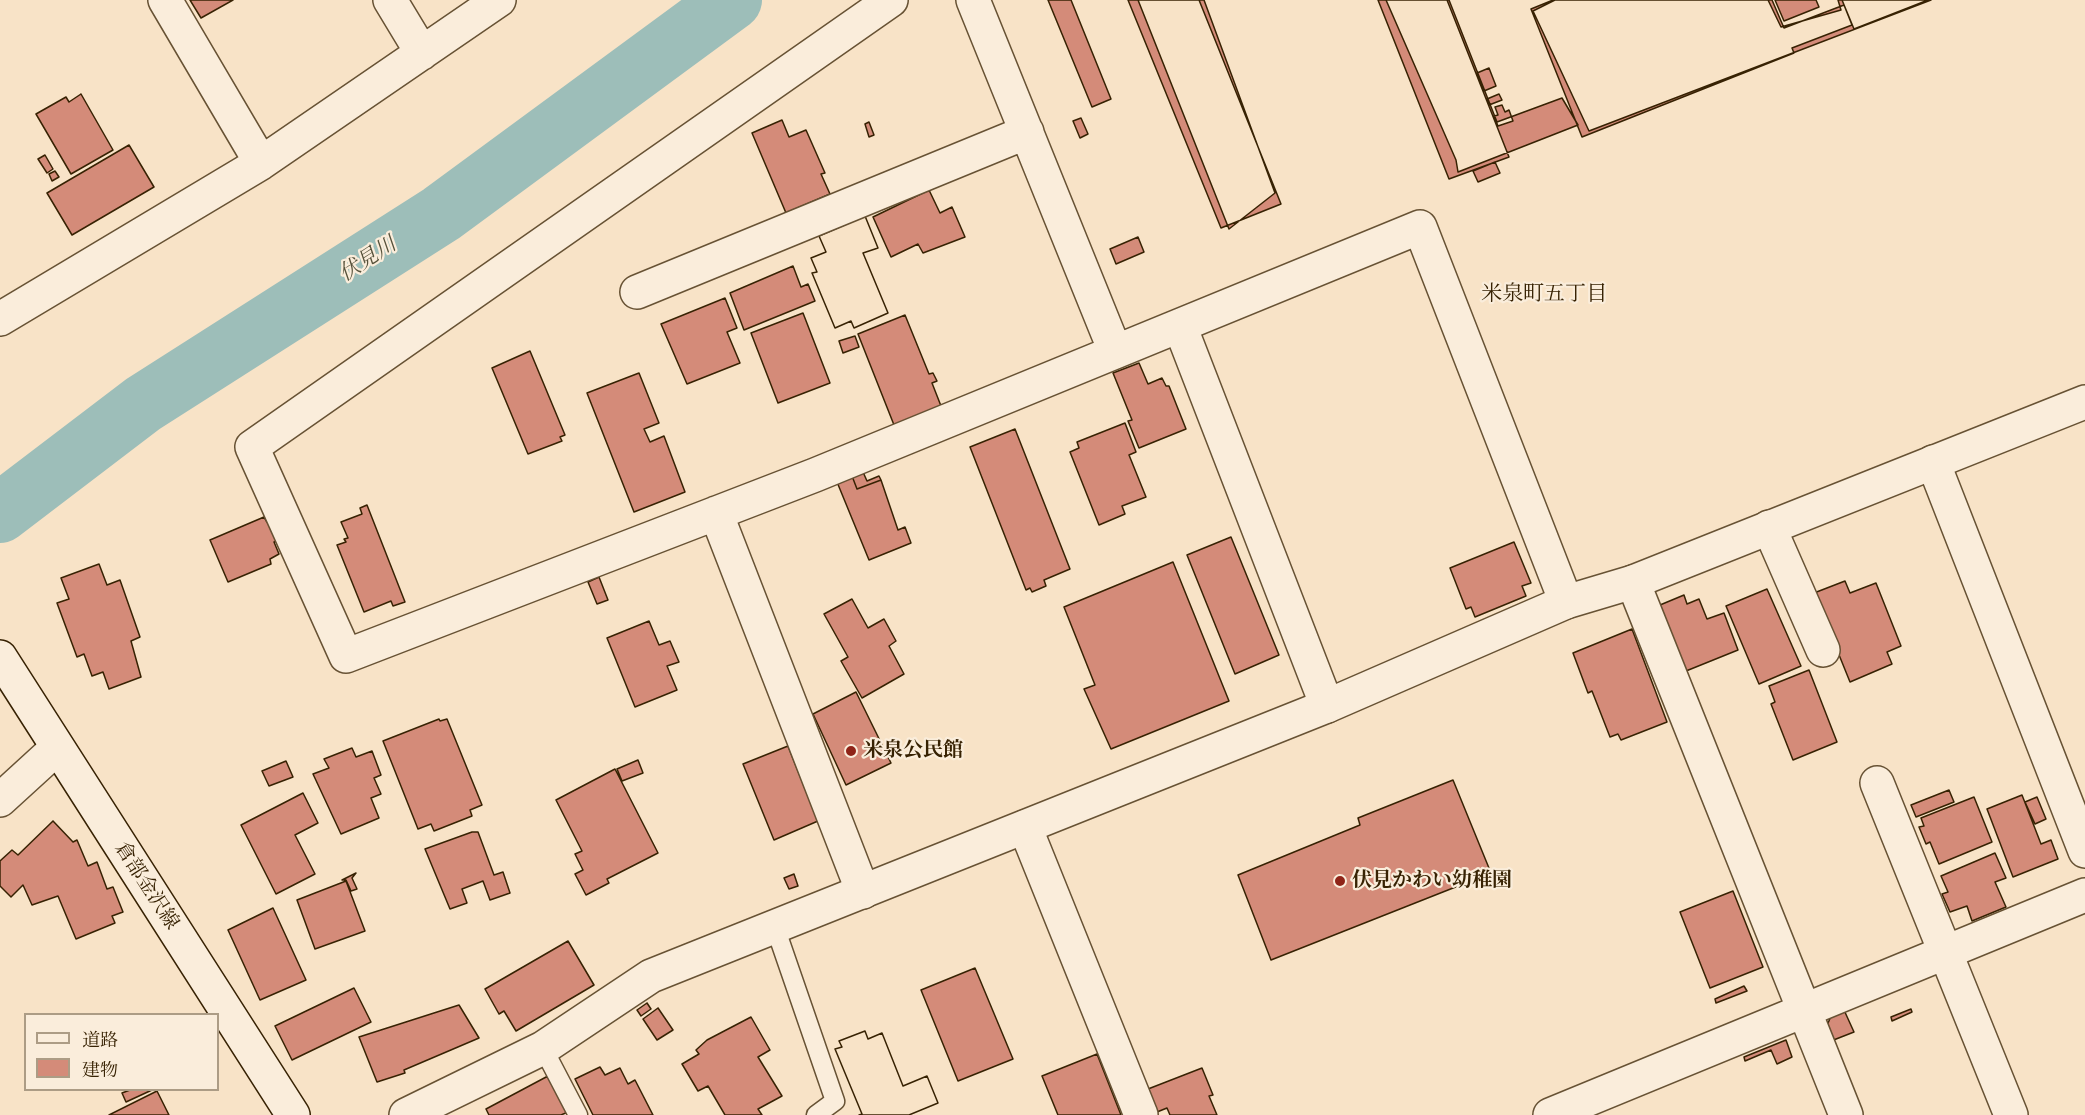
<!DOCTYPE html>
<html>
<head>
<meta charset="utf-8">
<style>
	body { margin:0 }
	#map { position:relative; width:2085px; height:1115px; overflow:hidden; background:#f8e3c7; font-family:"IM FELL French Canon","Noto Serif JP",serif }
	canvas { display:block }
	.legend { position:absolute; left:24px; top:1013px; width:195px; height:78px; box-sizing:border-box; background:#faeddb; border:2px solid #ac9c85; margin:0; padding:8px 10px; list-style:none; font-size:18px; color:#372203 }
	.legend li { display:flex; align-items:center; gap:12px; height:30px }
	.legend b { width:30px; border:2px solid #ac9c85 }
</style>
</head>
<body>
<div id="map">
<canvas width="2085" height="1115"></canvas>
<ul class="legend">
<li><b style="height:8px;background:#faeddb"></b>道路</li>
<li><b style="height:16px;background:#d48b79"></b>建物</li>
</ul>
</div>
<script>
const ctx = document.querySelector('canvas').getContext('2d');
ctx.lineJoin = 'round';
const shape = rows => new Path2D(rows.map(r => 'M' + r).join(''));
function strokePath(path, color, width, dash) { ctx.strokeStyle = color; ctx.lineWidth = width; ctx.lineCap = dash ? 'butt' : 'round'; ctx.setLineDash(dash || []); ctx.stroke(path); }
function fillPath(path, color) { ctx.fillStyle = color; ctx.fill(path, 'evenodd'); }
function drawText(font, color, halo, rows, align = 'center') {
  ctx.font = font + ' "IM FELL French Canon","Noto Serif JP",serif'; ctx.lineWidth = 4.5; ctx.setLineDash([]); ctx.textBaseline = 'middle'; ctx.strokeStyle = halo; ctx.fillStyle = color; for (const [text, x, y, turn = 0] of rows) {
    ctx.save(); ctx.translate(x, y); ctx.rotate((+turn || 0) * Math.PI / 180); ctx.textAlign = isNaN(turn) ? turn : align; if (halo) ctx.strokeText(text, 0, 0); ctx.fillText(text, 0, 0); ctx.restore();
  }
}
strokePath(shape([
	[0,513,143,404,441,214,732,0]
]), '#9dbeb9', 60);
const building = shape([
	[190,0,233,0,201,18,190,0],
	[1048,0,1071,0,1111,99,1092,107,1048,0],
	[1128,0,1199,0,1281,204,1221,228,1128,0],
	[1138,0,1204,0,1275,193,1229,229,1138,0],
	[1378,0,1447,0,1509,157,1449,179,1378,0],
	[1386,0,1449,0,1497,122,1562,98,1578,125,1458,172,1456,160,1386,0],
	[1553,0,1772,0,1784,28,1844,5,1852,25,1792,48,1794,53,1582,137,1531,9,1553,0],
	[1555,0,1768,0,1781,27,1841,10,1838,0,1931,0,1589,131,1533,11,1555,0],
	[1775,0,1816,0,1819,7,1784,21,1775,0],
	[1842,0,1928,0,1854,29,1842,0],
	[1489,68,1496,86,1484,91,1477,73,1489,68],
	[81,94,113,150,71,174,36,114,66,97,69,102,81,94],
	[1499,94,1502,100,1489,105,1487,99,1499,94],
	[1502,105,1505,112,1509,110,1513,121,1498,126,1494,116,1498,115,1495,107,1502,105],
	[1081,118,1088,134,1080,138,1073,121,1081,118],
	[782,120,789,137,806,130,825,173,821,174,830,194,786,213,752,133,782,120],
	[869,122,874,135,869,137,865,124,869,122],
	[129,145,154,187,72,235,47,193,129,145],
	[45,155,53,169,47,173,38,159,45,155],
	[1495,162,1500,173,1478,182,1473,171,1495,162],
	[55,171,59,177,52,181,49,174,55,171],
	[929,190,940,213,952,207,965,237,923,253,918,244,891,257,873,217,929,190],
	[865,216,878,248,863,253,888,313,854,328,851,321,835,328,812,273,817,272,811,258,826,252,819,236,865,216],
	[865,216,878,248,863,253,888,313,854,328,851,321,835,328,812,273,817,272,811,258,826,252,819,236,865,216],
	[1138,237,1144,252,1116,264,1110,249,1138,237],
	[793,266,801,287,808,284,815,301,744,330,730,293,793,266],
	[725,298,737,328,727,332,740,363,687,384,661,324,725,298],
	[803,313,830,383,778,403,751,333,803,313],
	[905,315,929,374,933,373,937,381,932,383,941,406,894,425,858,334,905,315],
	[855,336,859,347,843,353,839,341,855,336],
	[530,351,565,435,560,437,562,441,528,454,492,368,530,351],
	[1139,363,1148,384,1162,378,1166,386,1169,386,1186,429,1139,448,1128,421,1132,420,1113,373,1139,363],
	[639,373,659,423,644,429,650,442,664,436,685,492,634,512,587,393,639,373],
	[1125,423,1136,452,1129,455,1146,497,1122,506,1125,514,1099,525,1070,452,1079,448,1077,442,1125,423],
	[1015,429,1070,569,1044,580,1046,586,1032,592,1030,588,1026,590,970,447,1015,429],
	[863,472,867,481,879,476,881,480,857,489,852,476,863,472],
	[852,476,857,489,881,480,898,530,905,527,911,543,869,560,837,482,852,476],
	[367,505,405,602,393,606,391,601,364,612,337,545,346,542,344,539,348,538,341,522,362,514,360,508,367,505],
	[264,517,267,522,272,521,280,540,274,542,279,554,270,559,271,564,228,582,210,540,264,517],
	[1231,537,1279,655,1235,674,1187,555,1231,537],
	[1514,542,1531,583,1522,586,1526,596,1475,617,1471,607,1466,609,1450,568,1514,542],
	[1173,562,1229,701,1111,749,1084,689,1095,685,1064,607,1173,562],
	[99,564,107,585,120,580,140,637,131,641,141,677,109,689,103,672,92,676,84,654,77,657,57,603,69,599,61,578,99,564],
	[599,577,608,600,597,604,588,582,599,577],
	[1845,581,1850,593,1876,583,1901,646,1887,652,1892,664,1850,682,1814,593,1845,581],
	[1767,589,1801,666,1759,684,1726,606,1767,589],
	[1684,595,1687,604,1699,599,1707,619,1724,613,1738,650,1686,671,1660,605,1684,595],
	[852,599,868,628,884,619,896,641,889,646,904,674,862,698,841,661,848,657,824,614,852,599],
	[649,621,659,645,670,641,679,662,667,666,677,690,635,707,607,638,649,621],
	[1632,629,1667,722,1621,740,1618,734,1610,737,1592,691,1588,693,1573,653,1632,629],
	[1809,670,1837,742,1793,760,1771,704,1775,702,1769,686,1809,670],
	[856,692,891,763,846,785,813,714,856,692],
	[439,719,440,721,447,719,482,805,470,810,472,816,434,831,431,824,418,829,383,741,439,719],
	[788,746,818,821,774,840,743,764,788,746],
	[352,748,356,757,372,751,381,775,374,778,381,794,371,798,379,818,341,834,313,774,329,768,324,759,352,748],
	[638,760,643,773,622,781,617,769,638,760],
	[286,761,293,777,269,786,262,771,286,761],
	[615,769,658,853,607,879,609,883,586,895,575,874,583,870,575,854,582,851,556,800,615,769],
	[1453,780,1491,873,1271,960,1238,875,1360,825,1358,818,1453,780],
	[1949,790,1954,802,1916,817,1911,805,1949,790],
	[303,793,318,823,295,835,315,874,276,894,241,825,303,793],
	[2022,795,2041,844,2051,840,2058,859,2013,877,1987,809,2022,795],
	[1974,797,1992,842,1939,864,1930,842,1926,844,1919,827,1924,826,1921,818,1974,797],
	[2037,797,2046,819,2035,824,2025,802,2037,797],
	[53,821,73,842,77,840,88,866,97,862,107,889,113,887,123,912,112,916,115,923,76,939,58,896,32,905,23,885,11,897,0,886,0,861,12,850,18,855,53,821],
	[472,832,478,832,494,875,503,872,510,893,490,900,483,881,462,889,467,903,450,909,425,849,472,832],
	[1995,853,2006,878,1995,882,2006,907,1972,921,1967,906,1950,912,1942,894,1948,892,1941,876,1995,853],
	[356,873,352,878,357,889,351,891,346,880,342,880,356,873],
	[794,874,798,886,789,889,784,878,794,874],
	[346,881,365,931,315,949,297,900,346,881],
	[1733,891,1763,967,1710,988,1680,912,1733,891],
	[273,908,306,980,260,1000,228,930,273,908],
	[568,941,594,985,516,1031,504,1011,499,1014,485,989,568,941],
	[975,968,1013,1059,958,1081,921,990,975,968],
	[1744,986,1747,991,1716,1003,1715,999,1744,986],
	[354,988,371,1022,292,1060,275,1026,354,988],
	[647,1003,651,1009,641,1016,637,1010,647,1003],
	[459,1005,479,1038,404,1070,405,1073,377,1082,359,1037,459,1005],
	[658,1008,673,1030,657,1040,643,1019,658,1008],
	[1911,1009,1912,1012,1892,1021,1891,1017,1911,1009],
	[1844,1010,1854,1032,1831,1041,1826,1028,1831,1016,1844,1010],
	[751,1017,770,1050,758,1057,782,1096,758,1109,762,1115,725,1115,708,1086,698,1091,682,1064,699,1054,696,1050,707,1040,751,1017],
	[865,1031,868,1039,882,1033,903,1086,927,1076,938,1103,909,1115,859,1115,862,1114,835,1049,842,1047,839,1041,865,1031],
	[865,1031,868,1039,882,1033,903,1086,927,1076,938,1103,909,1115,859,1115,862,1114,835,1049,842,1047,839,1041,865,1031],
	[1786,1040,1792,1057,1777,1064,1771,1050,1745,1061,1744,1057,1786,1040],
	[1097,1054,1121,1115,1058,1115,1042,1076,1097,1054],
	[600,1067,605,1075,620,1068,628,1084,635,1080,653,1115,593,1115,575,1079,600,1067],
	[1202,1068,1213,1095,1209,1096,1217,1115,1170,1115,1167,1108,1157,1112,1148,1089,1202,1068],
	[548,1076,568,1112,561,1115,489,1115,486,1109,548,1076],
	[130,1090,152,1090,126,1102,122,1093,130,1090],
	[157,1091,169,1115,109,1115,157,1091]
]);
fillPath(building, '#d48b79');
strokePath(building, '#372203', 1.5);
const service = shape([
	[775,927,835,1101,816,1115],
	[543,1048,578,1115]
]);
const minor = shape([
	[390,0,422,53],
	[891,0,252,447,346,656,815,475,1420,227,1566,602],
	[973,0,1115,351],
	[261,163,499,0],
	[637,292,1027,132],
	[0,319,261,163,165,0],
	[1180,326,1327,706],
	[1933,462,2085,851],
	[716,513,863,892],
	[1769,527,1823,650],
	[1633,582,1846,1115],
	[1877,783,2011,1115],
	[0,800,57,748],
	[1025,827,1141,1115],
	[1550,1115,2085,895]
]);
const tertiary = shape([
	[406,1115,543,1048,651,976,1327,706,1566,602,1633,582,2085,402]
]);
const secondary = shape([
	[0,657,293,1115]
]);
strokePath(service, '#675234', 21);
strokePath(minor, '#675234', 36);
strokePath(tertiary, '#675234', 36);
strokePath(secondary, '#372203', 36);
strokePath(service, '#faeddb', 18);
strokePath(minor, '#faeddb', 33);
strokePath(tertiary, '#faeddb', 33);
strokePath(secondary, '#faeddb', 33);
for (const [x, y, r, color] of [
	[851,751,6,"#8f2418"],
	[1340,881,6,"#8f2418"]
]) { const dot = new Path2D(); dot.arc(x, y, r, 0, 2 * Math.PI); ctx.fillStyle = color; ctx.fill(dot); strokePath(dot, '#faeddb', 2); }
drawText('bold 20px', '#372203', '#faeddb', [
	["米泉公民館",863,751],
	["伏見かわい幼稚園",1352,881]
], 'left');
drawText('20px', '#372203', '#faeddb', [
	["倉部金沢線",146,886,57]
]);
drawText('italic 21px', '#56513a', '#faeddb', [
	["伏見川",368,260,-33]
]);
drawText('21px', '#372203', '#faeddb', [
	["米泉町五丁目",1544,295]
]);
</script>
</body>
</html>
